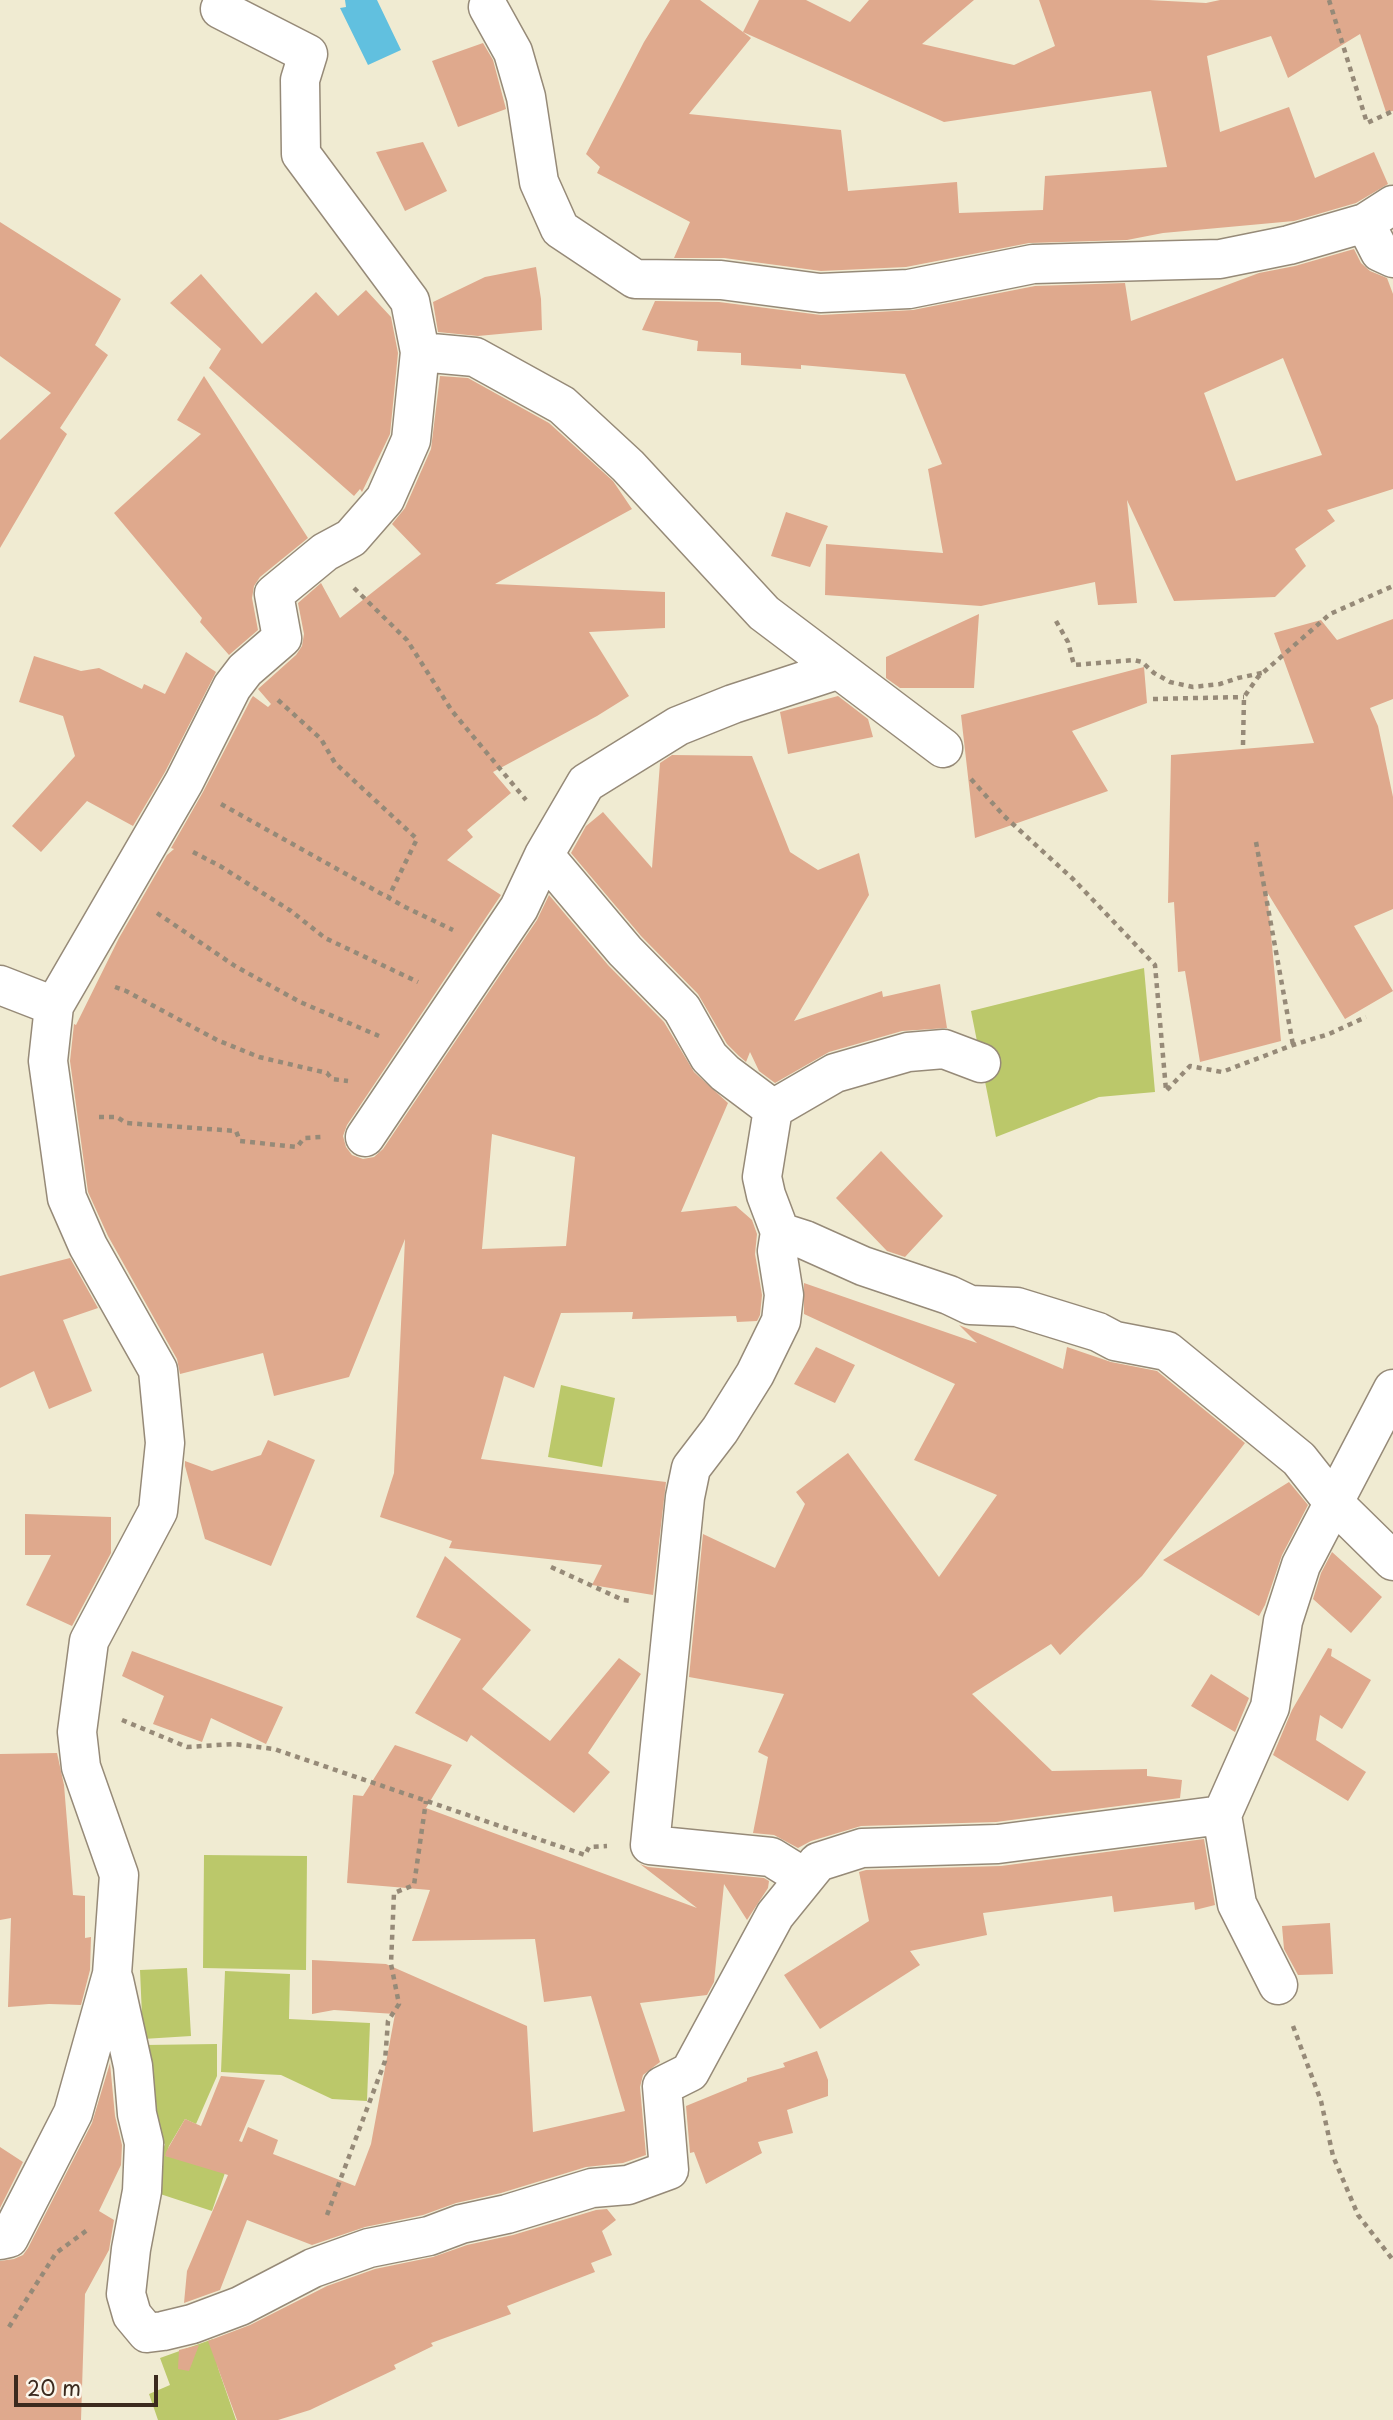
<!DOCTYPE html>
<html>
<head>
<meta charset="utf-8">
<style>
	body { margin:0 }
	#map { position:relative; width:1393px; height:2420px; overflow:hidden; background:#f0ebd2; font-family:"Playpen Sans",sans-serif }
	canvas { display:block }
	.scale { position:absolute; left:14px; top:2375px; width:144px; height:32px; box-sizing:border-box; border:4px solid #3b2a1e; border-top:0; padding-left:9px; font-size:21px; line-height:24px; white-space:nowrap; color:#3b2a1e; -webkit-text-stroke:5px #fbf7ec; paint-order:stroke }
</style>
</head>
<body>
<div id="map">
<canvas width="1393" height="2420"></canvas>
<div class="scale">20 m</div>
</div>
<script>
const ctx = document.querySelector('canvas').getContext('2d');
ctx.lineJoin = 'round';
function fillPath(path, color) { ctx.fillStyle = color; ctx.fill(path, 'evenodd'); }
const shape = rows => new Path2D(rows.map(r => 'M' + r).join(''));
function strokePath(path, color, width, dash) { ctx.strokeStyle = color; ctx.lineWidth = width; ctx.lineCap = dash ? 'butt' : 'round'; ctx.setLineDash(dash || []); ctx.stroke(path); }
fillPath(shape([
	[1144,968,1155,1092,1099,1097,996,1137,971,1011],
	[561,1385,615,1398,602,1467,548,1457],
	[204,1855,307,1856,306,1970,203,1968],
	[187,1968,191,2036,143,2039,140,1970],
	[225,1971,290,1974,289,2019,370,2023,367,2101,332,2099,281,2075,221,2072],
	[217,2044,217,2076,196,2124,185,2119,169,2146,166,2156,228,2164,212,2211,148,2190,165,2144,159,2141,145,2045],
	[213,2339,218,2368,236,2420,158,2420,149,2394,170,2385,160,2358]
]), '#bbc86a');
fillPath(shape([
	[345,0,377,0,401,50,368,65,340,8,346,7]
]), '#61c0df');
fillPath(shape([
	[670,0,700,0,751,38,689,114,841,130,848,191,957,182,959,213,1043,210,1045,176,1167,167,1151,91,944,122,743,32,759,0,806,0,850,22,869,0,974,0,922,44,1014,65,1055,46,1039,0,1149,0,1206,3,1220,0,1393,0,1393,111,1386,112,1360,34,1288,78,1271,36,1207,56,1220,132,1289,107,1315,178,1374,152,1388,184,1356,203,1294,221,1163,233,1127,240,1029,243,906,267,821,271,724,258,674,258,690,222,597,173,600,167,586,154,644,42],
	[483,43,493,60,506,109,458,127,432,61],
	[423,142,447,191,405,211,376,152],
	[0,222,121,299,95,345,108,355,60,428,67,434,0,548,0,440,51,393,0,356],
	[1354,249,1361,263,1370,271,1387,278,1393,294,1393,489,1327,510,1335,521,1295,549,1306,566,1275,597,1174,601,1127,500,1137,603,1098,605,1095,582,981,606,825,595,826,544,943,553,928,469,942,464,905,374,801,365,801,369,741,365,741,353,697,351,698,341,642,330,655,301,719,302,821,315,913,310,1035,286,1125,283,1131,321,1259,273,1295,266],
	[1283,358,1322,455,1236,481,1204,393],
	[536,267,541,299,542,330,478,336,438,332,433,302,485,277],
	[201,274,262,344,316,292,338,316,366,290,391,317,398,353,390,434,362,492,360,489,354,496,209,368,221,349,170,303],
	[204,376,308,538,260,577,254,586,252,598,258,630,229,655,200,622,202,618,114,513,201,434,177,420],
	[440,376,468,378,549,423,613,481,632,509,495,584,665,592,665,628,589,632,629,696,597,716,493,772,511,793,467,830,473,837,447,860,501,895,347,1125,343,1136,346,1147,352,1155,363,1159,374,1157,383,1149,537,920,549,895,608,965,664,1022,694,1072,728,1103,681,1212,736,1206,752,1220,757,1234,755,1254,762,1295,760,1315,757,1321,737,1322,736,1316,632,1319,633,1312,561,1313,534,1388,504,1376,481,1459,666,1482,653,1595,592,1585,602,1565,449,1548,452,1541,380,1517,394,1473,405,1239,349,1377,274,1396,263,1353,180,1374,177,1359,108,1236,88,1192,70,1061,74,1024,76,1025,119,938,167,855,174,849,171,848,203,792,251,699,253,696,268,707,271,704,258,689,296,655,302,646,304,634,298,603,321,583,340,618,421,554,392,524,405,508,431,449],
	[492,1134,575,1157,566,1246,482,1249],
	[786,512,828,526,810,567,771,556],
	[979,614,974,688,900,688,886,678,886,657],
	[1393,619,1393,699,1370,708,1378,726,1393,797,1393,909,1354,926,1393,991,1345,1019,1267,892,1281,1041,1200,1062,1185,971,1178,972,1174,902,1168,903,1171,755,1314,743,1274,633,1321,620,1337,640],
	[186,652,216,672,165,772,133,826,87,801,41,852,12,826,75,756,63,716,19,702,34,656,81,671,99,668,142,689,144,684,165,694],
	[1144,667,1147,703,1072,731,1108,791,975,838,961,715],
	[838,696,868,719,873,737,788,754,780,712],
	[672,755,752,756,790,852,818,870,859,853,869,895,794,1021,882,991,883,997,940,984,947,1028,902,1031,829,1052,775,1083,759,1071,750,1052,746,1062,739,1056,727,1044,698,994,641,936,571,853,586,826,603,812,652,868,660,763],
	[881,1151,943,1216,905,1257,887,1251,836,1198],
	[70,1258,98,1308,63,1320,92,1391,49,1409,34,1371,0,1388,0,1276],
	[804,1283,977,1343,959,1325,1063,1369,1067,1347,1111,1362,1157,1371,1245,1443,1142,1576,1060,1655,1051,1644,972,1694,1052,1771,1147,1769,1147,1776,1182,1780,1180,1798,996,1822,861,1826,811,1841,798,1848,774,1835,753,1833,768,1757,758,1752,784,1694,689,1677,703,1534,775,1568,805,1504,796,1492,848,1453,939,1577,997,1495,914,1460,955,1384,804,1314],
	[816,1347,855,1365,835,1403,794,1384],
	[268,1440,315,1460,271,1566,205,1539,185,1466,185,1461,212,1471,261,1455],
	[1289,1482,1308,1505,1282,1555,1265,1605,1259,1616,1163,1560],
	[25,1514,111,1517,111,1553,72,1626,26,1605,51,1555,25,1555],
	[1332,1552,1382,1597,1351,1633,1313,1599,1321,1573],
	[445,1556,531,1630,482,1689,550,1741,619,1658,641,1674,588,1753,610,1772,574,1813,471,1735,467,1742,415,1713,461,1639,416,1617],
	[1328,1648,1332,1649,1331,1656,1371,1680,1342,1729,1320,1715,1316,1740,1366,1772,1348,1801,1273,1755,1292,1710],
	[132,1651,283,1707,266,1744,211,1718,202,1742,153,1724,164,1696,122,1676],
	[1211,1674,1249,1698,1235,1732,1191,1706],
	[395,1745,452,1765,426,1808,697,1908,640,1864,648,1867,764,1878,769,1881,768,1888,747,1920,724,1884,714,1982,707,1995,640,2003,660,2062,643,2075,640,2087,646,2155,623,2163,586,2167,501,2193,456,2203,423,2215,365,2227,312,2245,247,2220,220,2290,184,2303,187,2271,228,2175,165,2156,166,2152,185,2119,201,2126,221,2076,265,2080,239,2141,242,2142,248,2127,278,2140,273,2154,355,2186,371,2144,395,2014,334,2010,312,2014,312,1960,386,1964,527,2026,533,2132,625,2111,591,1996,544,2002,535,1939,412,1941,430,1890,347,1883,353,1795,363,1796],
	[57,1753,64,1785,73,1895,85,1896,85,1938,91,1937,90,1970,81,2005,49,2004,8,2007,11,1918,0,1920,0,1754],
	[1204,1839,1215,1905,1195,1910,1194,1902,1114,1912,1112,1896,983,1913,987,1935,910,1951,920,1965,820,2029,784,1975,869,1921,859,1872,866,1870,1001,1866],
	[1330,1923,1333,1974,1298,1975,1284,1949,1282,1926],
	[817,2051,828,2080,828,2096,787,2110,793,2133,758,2142,762,2153,706,2184,694,2152,690,2153,686,2106,747,2081,747,2078,785,2067,783,2063],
	[110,2063,115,2116,122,2145,121,2165,99,2211,114,2220,109,2250,85,2294,81,2420,0,2420,0,2261,14,2259,23,2255,28,2248,92,2123],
	[0,2147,23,2162,0,2208],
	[607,2209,616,2220,602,2231,612,2255,591,2263,595,2272,507,2306,511,2314,431,2343,433,2346,394,2365,396,2369,310,2410,278,2420,237,2420,208,2341,250,2325,327,2286,375,2269,433,2257,467,2245,513,2235,596,2210],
	[199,2345,189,2371,178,2369,179,2350]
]), '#dfa98d');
const minor = shape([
	[488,7,513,52,526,97,539,182,560,229,635,279,721,280,820,293,909,289,1033,264,1220,259,1289,245,1365,223,1393,205],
	[1365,223,1380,252,1393,258],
	[420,352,475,357,562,405,628,466,764,613,943,748],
	[544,855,625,951,682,1009,709,1057,725,1073,773,1109],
	[0,985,54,1006],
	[773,1109,762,1177,766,1195,780,1232,805,1240,863,1266,949,1295,970,1305,1017,1307,1098,1332,1115,1341,1167,1351,1299,1459,1333,1502,1393,1561],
	[773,1109,835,1073,908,1052,944,1049,981,1063],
	[365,1137,519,908,544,855,586,783,678,726,733,704,837,670],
	[780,1232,777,1251,784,1295,781,1321,755,1374,720,1430,691,1468,685,1497,650,1845,771,1857,805,1878],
	[114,1980,133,2066,137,2114,144,2143,142,2191,131,2249,126,2294,132,2315,147,2333,163,2331,192,2324,240,2306,313,2268,369,2248,429,2236,461,2224,507,2214,592,2188,628,2185,669,2170,662,2086,690,2072,775,1915,818,1862,862,1848,998,1844,1222,1815],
	[1278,1985,1237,1904,1222,1815,1270,1707,1283,1621,1301,1565,1393,1389],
	[0,2240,9,2238,73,2113,112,1974,119,1875,81,1767,77,1732,89,1641,158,1511,165,1443,158,1370,88,1246,67,1198,48,1061,54,1006,184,782,232,687,245,670,282,638,274,594,325,552,351,538,385,499,411,440,420,352,410,301,301,154,300,80,308,54,220,9]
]);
strokePath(minor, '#968a78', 41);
strokePath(shape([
	[1329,0,1367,123,1393,111],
	[354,588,407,640,452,711,526,800],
	[1056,621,1068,642,1074,665,1134,660,1142,662,1154,673,1170,682,1193,687,1220,684,1238,678,1262,673],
	[1153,699,1244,697],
	[278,700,321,739,335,763,417,839,389,896],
	[1243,745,1244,697,1258,677,1330,614,1393,586],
	[971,779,1004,816,1073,879,1155,965,1166,1090],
	[221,804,405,907,453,930],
	[1256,842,1293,1045],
	[193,852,220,866,291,911,325,938,418,982],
	[157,913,235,966,300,1002,379,1036],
	[115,987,126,991,217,1040,259,1057,327,1073,332,1079,348,1081],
	[1167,1090,1190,1066,1222,1072,1293,1045,1329,1034,1366,1017],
	[99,1117,117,1117,126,1123,236,1131,240,1141,297,1147,304,1138,322,1137],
	[551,1567,623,1600,631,1601],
	[122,1720,187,1747,234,1744,274,1749,585,1855,589,1847,607,1846],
	[1293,2026,1321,2101,1333,2156,1358,2215,1393,2260],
	[327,2215,385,2061,388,2021,399,2004,391,1964,394,1893,414,1885,426,1801],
	[9,2327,56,2253,90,2228]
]), '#968a78', 4.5, [5, 5]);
strokePath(minor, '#fff', 38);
</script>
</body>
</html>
